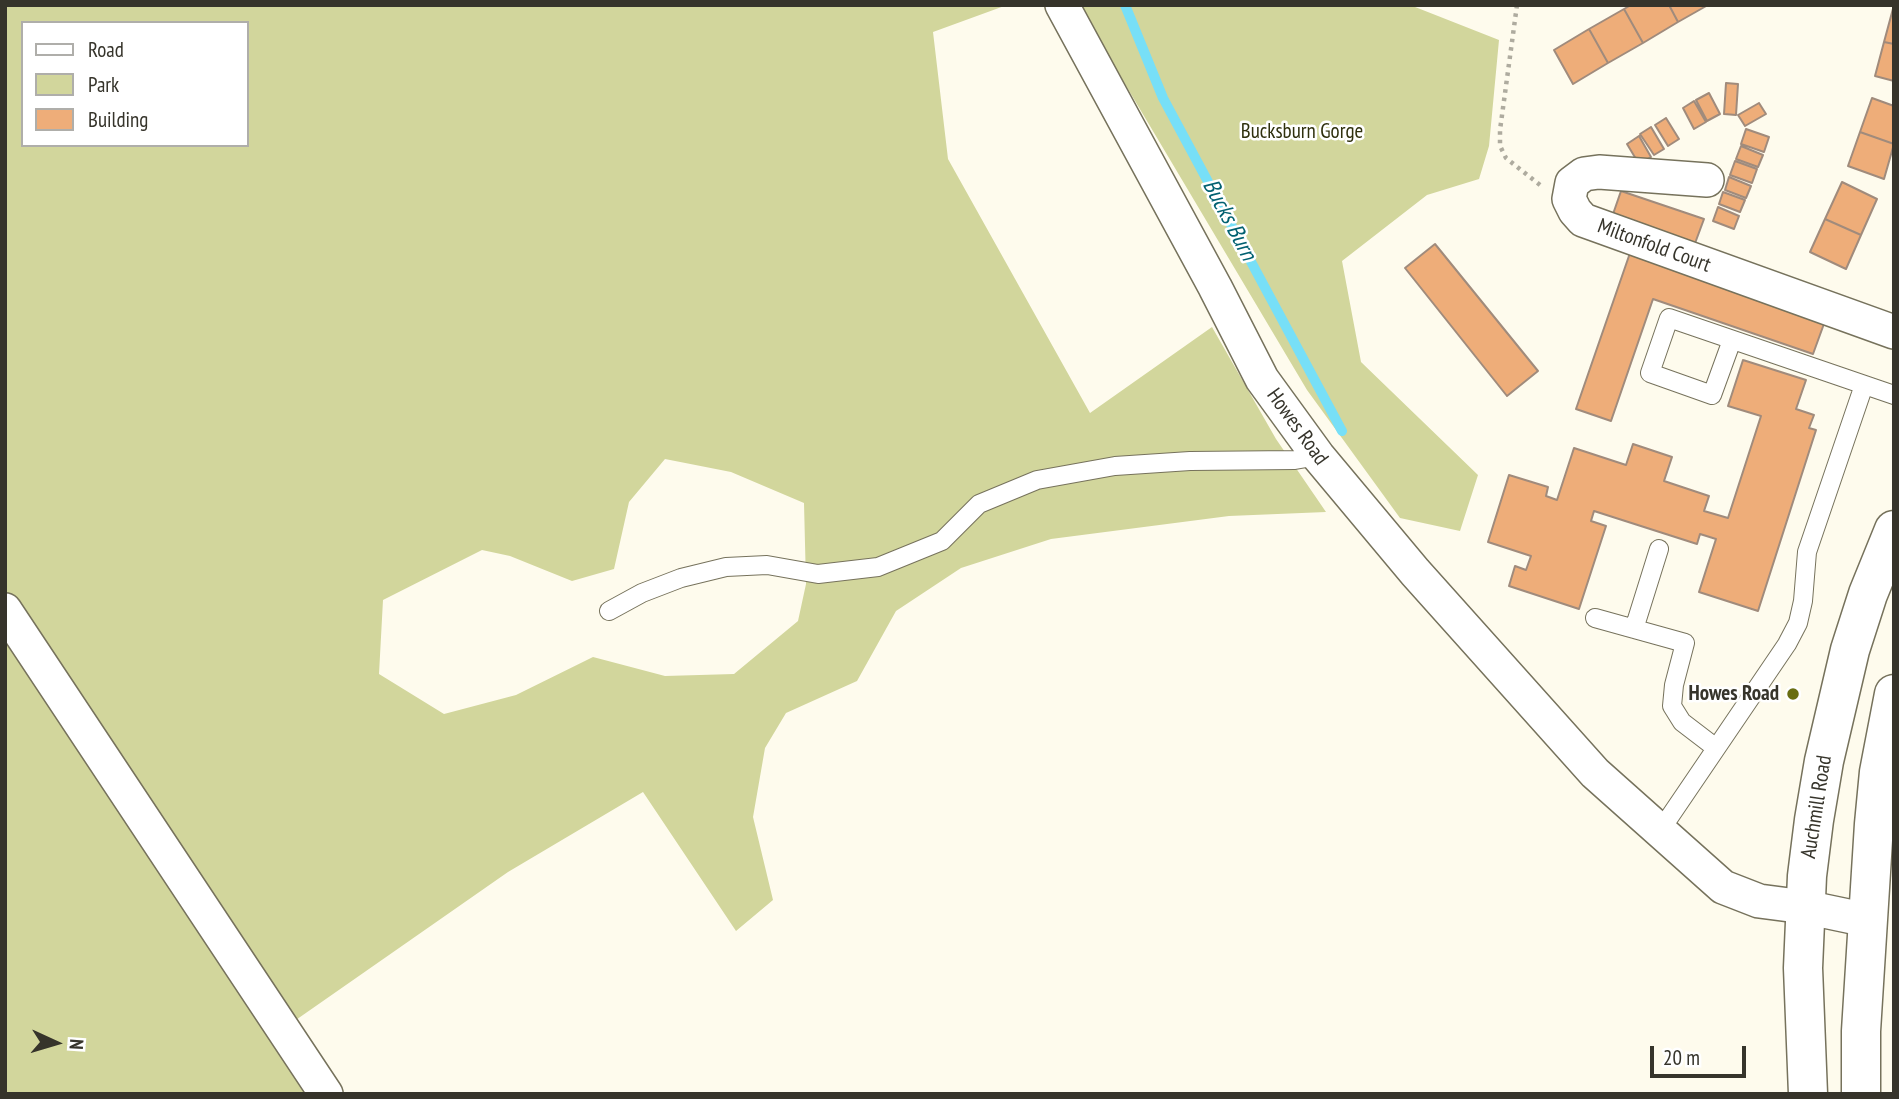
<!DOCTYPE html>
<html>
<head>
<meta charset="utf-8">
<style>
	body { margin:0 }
	#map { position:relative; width:1899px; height:1099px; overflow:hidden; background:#fefbed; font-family:"PT Sans Narrow",sans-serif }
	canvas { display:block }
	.frame { position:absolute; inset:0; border:7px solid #36342b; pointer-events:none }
	.legend { position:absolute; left:21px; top:21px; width:228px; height:126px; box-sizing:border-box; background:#fff; border:2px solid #afaeaa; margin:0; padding:9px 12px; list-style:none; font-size:21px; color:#36342b }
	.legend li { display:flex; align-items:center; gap:14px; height:35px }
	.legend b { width:35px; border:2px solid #afaeaa }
	.north { position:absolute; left:21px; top:1008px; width:70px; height:70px; -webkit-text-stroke:5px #fff; paint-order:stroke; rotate:94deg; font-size:19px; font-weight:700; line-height:28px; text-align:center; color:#36342b }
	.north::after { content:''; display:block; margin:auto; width:24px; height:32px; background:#36342b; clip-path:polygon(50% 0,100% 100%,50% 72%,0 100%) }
	.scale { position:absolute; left:1650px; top:1046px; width:96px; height:32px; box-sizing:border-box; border:4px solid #36342b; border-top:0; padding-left:9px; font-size:21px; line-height:24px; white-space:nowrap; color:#36342b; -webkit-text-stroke:5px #fff; paint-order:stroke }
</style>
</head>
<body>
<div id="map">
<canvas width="1899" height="1099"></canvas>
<div class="frame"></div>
<ul class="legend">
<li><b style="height:9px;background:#fff"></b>Road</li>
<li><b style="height:19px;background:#d2d69c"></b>Park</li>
<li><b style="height:19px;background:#eead79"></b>Building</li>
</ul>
<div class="north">N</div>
<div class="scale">20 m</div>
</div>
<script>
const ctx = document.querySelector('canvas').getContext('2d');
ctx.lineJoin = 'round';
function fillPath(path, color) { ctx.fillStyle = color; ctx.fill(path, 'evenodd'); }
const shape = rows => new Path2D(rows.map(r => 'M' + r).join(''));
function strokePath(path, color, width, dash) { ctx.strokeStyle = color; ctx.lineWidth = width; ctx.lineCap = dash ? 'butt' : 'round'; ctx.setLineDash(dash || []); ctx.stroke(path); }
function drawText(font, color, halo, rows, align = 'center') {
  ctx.font = font + ' "PT Sans Narrow",sans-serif'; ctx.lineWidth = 5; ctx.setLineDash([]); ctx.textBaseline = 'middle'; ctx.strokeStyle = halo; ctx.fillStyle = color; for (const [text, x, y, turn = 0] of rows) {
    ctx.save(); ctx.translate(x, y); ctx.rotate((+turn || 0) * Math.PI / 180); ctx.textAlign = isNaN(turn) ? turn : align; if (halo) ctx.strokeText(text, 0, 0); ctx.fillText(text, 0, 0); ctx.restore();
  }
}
fillPath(shape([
	[5,5,1007,5,933,32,948,159,1090,413,1212,327,1276,439,1326,512,1229,516,1051,539,961,568,896,611,857,681,786,713,765,748,753,817,773,900,736,931,643,792,508,872,270,1038,307,1094,5,1094],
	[23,23,247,23,247,145,23,145],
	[665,459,731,472,804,503,806,584,798,621,734,674,665,676,593,657,516,695,444,714,379,674,383,600,482,550,510,556,572,581,614,569,629,502],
	[1078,5,1410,5,1499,40,1489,146,1479,179,1427,195,1342,261,1361,362,1478,475,1460,531,1400,518,1307,390]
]), '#d2d69c');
strokePath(shape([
	[1125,5,1163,98,1342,431]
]), '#77dff7', 10);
const building = shape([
	[1631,5,1669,5,1678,22,1643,43,1624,9,1631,5],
	[1669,5,1708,5,1678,22,1669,5],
	[1894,5,1894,44,1884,42,1894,5],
	[1624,9,1643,43,1608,63,1589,29,1624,9],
	[1589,29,1608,63,1573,84,1554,50,1589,29],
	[1884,42,1894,44,1894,81,1875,76,1884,42],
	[1726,83,1738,84,1736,115,1724,114,1726,83],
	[1709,93,1720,114,1707,121,1696,100,1709,93],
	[1872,98,1894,106,1894,144,1860,132,1872,98],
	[1694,101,1706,122,1694,129,1683,108,1694,101],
	[1759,103,1766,114,1745,126,1738,115,1759,103],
	[1666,118,1679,139,1668,146,1655,125,1666,118],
	[1651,127,1664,149,1654,155,1640,134,1651,127],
	[1746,129,1769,137,1764,152,1741,144,1746,129],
	[1860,132,1894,144,1884,179,1848,166,1860,132],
	[1639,136,1651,157,1639,164,1627,144,1639,136],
	[1741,146,1763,155,1758,167,1736,159,1741,146],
	[1735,161,1757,169,1752,183,1730,175,1735,161],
	[1729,177,1751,186,1746,198,1725,190,1729,177],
	[1842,182,1877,199,1861,235,1825,219,1842,182],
	[1621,191,1704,219,1694,246,1612,217,1621,191],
	[1723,192,1745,200,1740,212,1719,204,1723,192],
	[1718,207,1739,216,1734,229,1713,221,1718,207],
	[1825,219,1861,235,1846,269,1810,252,1825,219],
	[1435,244,1538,371,1507,396,1405,268,1435,244],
	[1630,253,1825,321,1813,354,1653,299,1611,421,1576,409,1630,253],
	[1743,360,1806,380,1796,409,1814,415,1809,428,1816,430,1758,611,1699,592,1716,539,1700,534,1697,544,1594,511,1591,521,1606,526,1579,609,1509,586,1515,566,1526,570,1531,556,1488,542,1509,475,1548,487,1546,496,1557,500,1574,448,1626,465,1633,444,1672,457,1664,481,1709,496,1704,511,1728,518,1761,416,1728,406,1743,360]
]);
fillPath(building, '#eead79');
strokePath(building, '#a08b7c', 2);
const lane = shape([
	[1732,340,1712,395,1650,373,1669,318,1894,395],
	[609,611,642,593,681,578,726,567,767,565,818,574,878,567,942,541,979,504,1037,480,1115,466,1190,461,1295,460,1318,456],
	[1595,618,1685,643,1674,685,1672,706,1682,722,1716,748],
	[1634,629,1659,549],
	[1660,831,1787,644,1798,623,1803,601,1807,552,1864,385]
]);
const street = shape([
	[1062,5,1215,287,1262,379,1318,456,1415,572,1595,773,1723,887,1759,901,1805,907,1867,920],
	[1707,180,1599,172,1584,174,1572,183,1569,199,1575,211,1583,220,1894,332],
	[5,610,326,1094]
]);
const primary = shape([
	[1808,1094,1803,968,1807,876,1814,820,1824,761,1850,650,1868,594,1894,530],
	[1861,1094,1861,1031,1874,824,1879,772,1894,694]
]);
strokePath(lane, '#76725c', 20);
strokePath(street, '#76725c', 36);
strokePath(primary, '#76725c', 41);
strokePath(shape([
	[1517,5,1500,130,1500,146,1506,158,1540,185]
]), '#aeab9f', 4.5, [3.5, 5]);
strokePath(lane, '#fff', 18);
strokePath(street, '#fff', 33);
strokePath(primary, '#fff', 38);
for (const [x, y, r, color] of [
	[1793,694,7,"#696d10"]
]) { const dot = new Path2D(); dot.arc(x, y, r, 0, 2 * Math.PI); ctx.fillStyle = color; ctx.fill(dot); strokePath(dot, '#fff', 2.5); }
drawText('21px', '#2f300d', '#fff', [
	["Bucksburn Gorge",1302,132]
]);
drawText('21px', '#36342b', '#fff', [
	["Miltonfold Court",1654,246,20],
	["Howes Road",1297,427,54],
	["Auchmill Road",1817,807,-81]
]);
drawText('bold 21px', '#36342b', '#fff', [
	["Howes Road",1779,694]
], 'right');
drawText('italic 23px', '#026171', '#fff', [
	["Bucks Burn",1229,220,62]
]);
</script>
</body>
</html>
